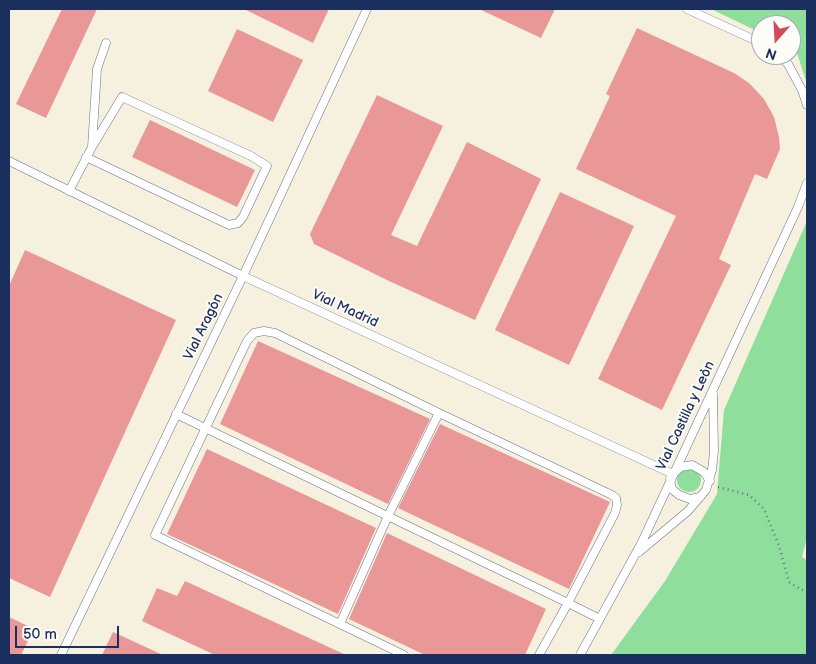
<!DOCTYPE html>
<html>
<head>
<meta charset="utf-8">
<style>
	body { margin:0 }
	#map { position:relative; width:816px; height:664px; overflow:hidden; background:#f6f0de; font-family:"Balsamiq Sans",sans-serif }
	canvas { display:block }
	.frame { position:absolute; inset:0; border:10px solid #1b2f5e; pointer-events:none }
	.north { position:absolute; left:751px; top:15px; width:50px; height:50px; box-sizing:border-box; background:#fdfcf7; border:1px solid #a3aaba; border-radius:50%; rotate:199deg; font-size:14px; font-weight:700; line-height:20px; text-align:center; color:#1b2f5e }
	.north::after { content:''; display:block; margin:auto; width:18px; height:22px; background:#d1495b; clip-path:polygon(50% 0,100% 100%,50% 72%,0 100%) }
	.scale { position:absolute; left:15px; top:626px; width:104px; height:22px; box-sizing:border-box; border:2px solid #1b2f5e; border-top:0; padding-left:6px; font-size:15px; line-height:18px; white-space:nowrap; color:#1b2f5e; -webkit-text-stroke:4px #fdfcf7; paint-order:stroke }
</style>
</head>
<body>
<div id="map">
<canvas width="816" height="664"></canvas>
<div class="frame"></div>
<div class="north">N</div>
<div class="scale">50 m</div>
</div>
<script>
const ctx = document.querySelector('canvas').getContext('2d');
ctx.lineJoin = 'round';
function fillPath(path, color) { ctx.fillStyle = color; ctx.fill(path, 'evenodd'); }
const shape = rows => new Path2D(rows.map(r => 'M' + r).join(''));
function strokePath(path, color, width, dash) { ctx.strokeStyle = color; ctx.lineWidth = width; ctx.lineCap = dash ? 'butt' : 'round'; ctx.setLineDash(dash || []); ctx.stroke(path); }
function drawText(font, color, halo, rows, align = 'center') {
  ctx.font = font + ' "Balsamiq Sans",sans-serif'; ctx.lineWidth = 4; ctx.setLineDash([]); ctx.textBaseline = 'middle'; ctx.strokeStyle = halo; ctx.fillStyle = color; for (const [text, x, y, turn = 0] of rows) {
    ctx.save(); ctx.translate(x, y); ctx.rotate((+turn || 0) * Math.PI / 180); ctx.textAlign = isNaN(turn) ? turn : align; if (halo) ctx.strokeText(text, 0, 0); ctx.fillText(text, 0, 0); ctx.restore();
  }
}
fillPath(shape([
	[711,9,807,9,807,84,796,50,791,47,791,25,761,25,761,33],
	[807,221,807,537,802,557,807,560,807,655,611,655,665,581,717,494,724,410],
	'677 480a12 12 0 1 1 24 0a12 12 0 1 1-24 0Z'
]), '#90de9b');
fillPath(shape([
	[62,9,97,9,46,118,16,104],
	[244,9,329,9,313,43],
	[479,9,555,9,541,38],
	[637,28,734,73,749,83,764,99,774,117,779,137,780,149,767,179,755,174,719,259,731,265,662,410,598,379,676,216,576,169,610,96,606,94],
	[237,29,303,60,273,122,208,91],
	[377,95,443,126,391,235,417,246,467,142,541,179,475,320,389,281,314,244,310,234],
	[150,120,255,170,237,207,132,157],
	[560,192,634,226,569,365,495,330],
	[25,250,176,320,50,597,9,578,9,286],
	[258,341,430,419,388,504,220,424],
	[440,424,610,502,569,589,398,508],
	[207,449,376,528,338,614,167,534],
	[387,533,546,609,525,655,425,655,349,619],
	[185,581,346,655,215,655,142,621,157,588,177,596],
	[9,617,34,629,21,655,9,655],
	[113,632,163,655,102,655]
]), '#ea9897');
const service = shape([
	[687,9,761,43],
	[778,55,788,64,802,90,807,105],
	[86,157,229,225,238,223,243,217,267,166,251,156,122,97,92,147],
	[9,161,243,276,673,474,681,467,692,465,704,472,710,481],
	[69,191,92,147,97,69,106,43],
	[176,414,568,603,539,655],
	[670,479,672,489,679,495,690,499,700,497],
	[639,552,688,511,706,490,712,470,714,451,713,394],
	[340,624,388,516,439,413,612,495,616,498,617,505,615,513,568,603,600,619],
	[61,655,243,276,367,9],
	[404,655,155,535,247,341,254,333,264,331,275,333,439,413],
	[580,655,642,542,798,207,807,183]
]);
strokePath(service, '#68738b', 9);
strokePath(shape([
	[718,487,749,495,764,509,779,546,789,582,807,593]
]), '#68738b', 2.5, [1, 4]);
strokePath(service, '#fff', 8);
drawText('14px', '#1b2f5e', '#fdfcf7', [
	["Vial Madrid",345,309,25],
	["Vial Aragón",204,327,-64],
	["Vial Castilla y Leòn",686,416,-65]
]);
</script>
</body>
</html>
